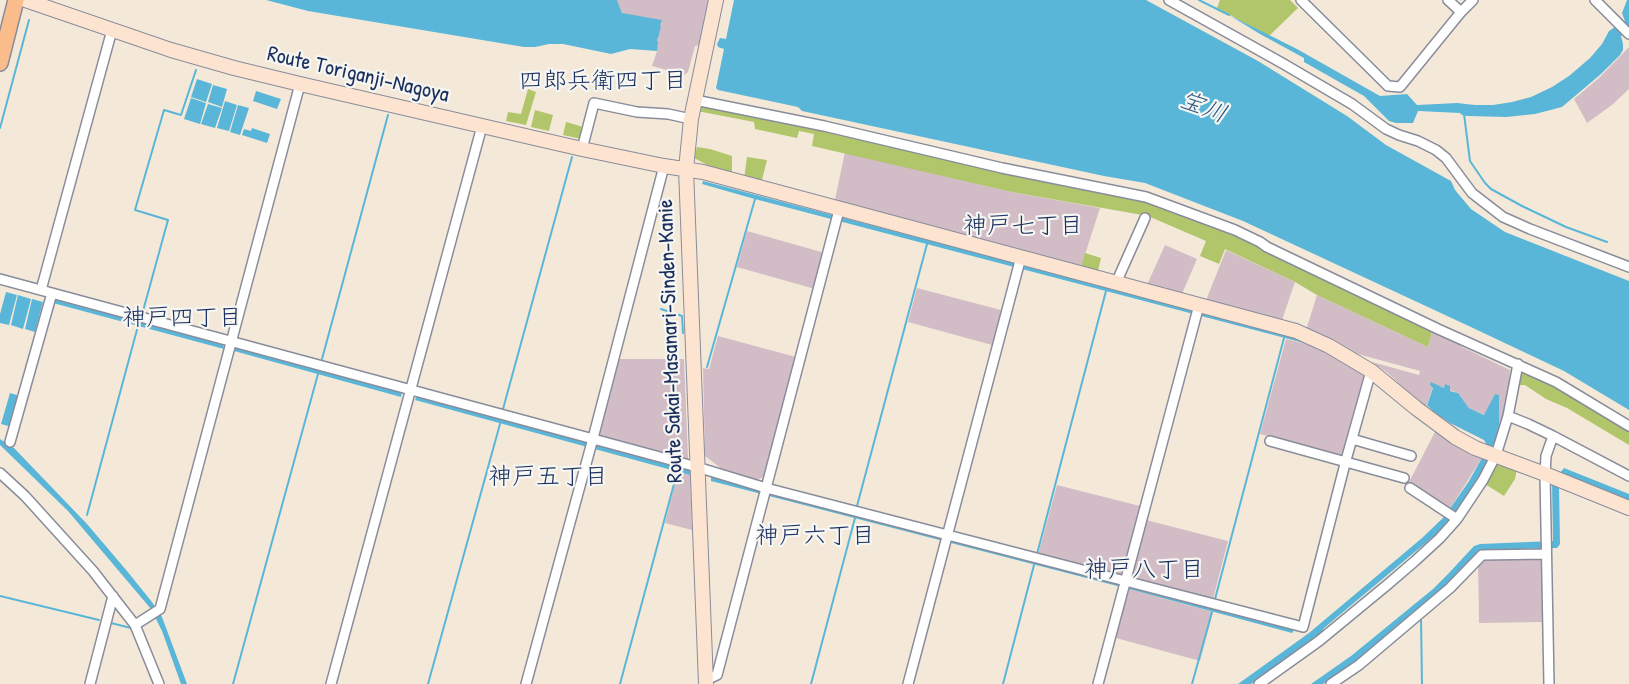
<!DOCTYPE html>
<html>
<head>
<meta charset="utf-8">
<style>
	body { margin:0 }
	canvas { display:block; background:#f4e9d8 }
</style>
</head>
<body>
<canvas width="1629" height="684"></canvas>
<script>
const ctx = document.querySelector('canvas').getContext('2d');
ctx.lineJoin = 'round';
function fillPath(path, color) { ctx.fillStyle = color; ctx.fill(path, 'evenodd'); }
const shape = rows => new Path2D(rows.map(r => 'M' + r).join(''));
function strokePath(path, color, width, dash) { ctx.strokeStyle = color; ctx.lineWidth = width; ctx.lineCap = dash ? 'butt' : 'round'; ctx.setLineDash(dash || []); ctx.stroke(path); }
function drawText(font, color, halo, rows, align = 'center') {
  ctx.font = font + ' "Patrick Hand","Klee One",sans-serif'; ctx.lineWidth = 4.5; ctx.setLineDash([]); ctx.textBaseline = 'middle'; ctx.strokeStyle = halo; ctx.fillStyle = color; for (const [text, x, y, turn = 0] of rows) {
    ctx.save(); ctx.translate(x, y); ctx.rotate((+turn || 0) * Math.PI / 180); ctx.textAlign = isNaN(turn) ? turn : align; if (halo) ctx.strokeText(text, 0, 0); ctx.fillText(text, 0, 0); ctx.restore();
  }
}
fillPath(shape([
	[617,0,710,0,700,45,695,46,688,72,684,75,652,66,657,51,657,38,660,23,622,13],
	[1629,47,1629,89,1612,105,1587,123,1574,99,1600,77],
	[845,152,1012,192,1100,208,1080,270,834,204],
	[747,231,825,253,815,289,737,267],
	[1165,245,1197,259,1181,296,1146,287],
	[1226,250,1295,282,1281,323,1205,303],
	[917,288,1001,310,992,345,908,322],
	[1317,295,1428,347,1433,328,1450,336,1462,347,1510,370,1507,410,1499,428,1498,395,1495,395,1485,415,1469,408,1458,393,1439,386,1433,387,1425,409,1388,373,1372,362,1419,375,1420,371,1354,353,1306,330],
	[718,336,796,357,764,477,756,480,722,469,705,456,703,368,709,369],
	[1286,339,1327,349,1365,371,1341,456,1260,434],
	[618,359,684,359,688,458,676,458,597,436],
	[1436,430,1483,456,1448,512,1408,484],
	[678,472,690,475,692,530,665,523],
	[1057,485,1140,506,1122,576,1038,555],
	[1146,520,1228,541,1213,599,1131,577],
	[1539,557,1542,560,1543,622,1479,623,1478,562,1483,559],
	[1129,589,1213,612,1200,661,1116,638]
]), '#d2bdc6');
fillPath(shape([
	[1220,0,1290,0,1298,8,1269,36,1217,8],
	[528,89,536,92,526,125,506,121,508,112,521,114],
	[698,105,708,105,1126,194,1259,243,1433,328,1428,347,1317,295,1295,282,1225,249,1219,264,1200,256,1206,241,1148,216,1012,192,812,146,814,134,799,131,797,138,755,129,754,122,697,111],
	[535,110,553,115,549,131,531,127],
	[566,122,580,126,584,129,581,139,563,135],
	[697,147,710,149,732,156,732,175,725,174,694,158],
	[747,157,767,160,761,184,744,179],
	[1085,253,1101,258,1097,275,1080,270],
	[1523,371,1556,385,1629,430,1629,445,1567,408,1546,399,1525,385,1518,385,1520,372],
	[1498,461,1517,469,1515,479,1504,496,1485,484]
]), '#b1c66a');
fillPath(shape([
	[266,0,617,0,622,13,662,20,660,25,661,26,658,38,657,39,657,41,658,41,657,51,630,49,611,54,563,44,549,44,535,47,524,47,308,11],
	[734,0,1146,0,1258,61,1347,116,1386,145,1451,181,1455,190,1471,209,1505,232,1629,281,1629,410,1564,371,1473,328,1243,221,1145,183,1104,176,802,111,798,107,718,90,716,88,724,49,718,47,717,44,720,38,726,39],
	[1627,0,1629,0,1629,29,1621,36,1623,44,1623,50,1620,55,1601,74,1562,107,1535,114,1506,117,1467,116,1462,115,1460,113,1418,111,1413,123,1396,123,1389,121,1364,96,1304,62,1304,58,1260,34,1229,15,1297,49,1380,96,1407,94,1417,105,1457,103,1475,105,1493,105,1512,102,1531,97,1552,87,1569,76,1590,58,1602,44,1609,31,1615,27,1621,33,1627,27,1622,13],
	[197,79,212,84,206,102,191,97],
	[213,85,227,89,222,107,208,102],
	[256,91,281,99,277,109,253,101],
	[191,98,206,103,200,124,184,119],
	[225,101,237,105,229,131,217,128],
	[208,104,222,108,215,128,201,124],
	[238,105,249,108,240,135,230,132],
	[252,128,270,134,267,143,242,135,244,129,251,131],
	[703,181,1300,338,1327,349,751,198,702,184],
	[6,292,17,295,9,325,0,323,0,314],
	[18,295,31,299,23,329,11,325],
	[32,299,43,302,35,332,25,329],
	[55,299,223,343,224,349,53,303],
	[235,347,402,392,401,397,234,351],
	[1431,382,1444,388,1445,384,1450,386,1450,391,1458,393,1469,408,1484,415,1495,394,1499,395,1499,428,1495,449,1479,479,1447,525,1324,628,1319,636,1251,684,1238,684,1309,633,1422,538,1445,516,1469,481,1488,447,1484,440,1450,423,1435,413,1427,405,1433,388,1430,385],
	[10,393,20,396,12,427,1,424],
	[417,396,690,470,690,475,415,400],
	[0,439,14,448,87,524,127,571,152,602,162,617,187,684,181,684,162,631,151,609,68,511,0,445],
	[1564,468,1629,494,1629,501,1559,485,1560,544,1557,548,1479,550,1447,586,1356,661,1323,684,1311,684,1351,656,1433,589,1449,573,1474,546,1480,544,1553,541,1552,483],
	[711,475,1294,629,1293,632,1292,633,1129,589,711,481]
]), '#5ab6d8');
strokePath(shape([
	[1199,0,1229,15],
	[1464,114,1470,161,1485,183,1491,189,1522,206,1566,227,1607,242],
	[0,128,29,20],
	[661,309,682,316,683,333],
	[143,311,168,220,135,210,164,110,181,115,196,70],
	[322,359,388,115],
	[707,367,755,199],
	[503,409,572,157],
	[857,506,927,244],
	[87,515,138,326],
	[1037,554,1106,291],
	[0,596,99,620],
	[1215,599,1284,338],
	[1421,618,1422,684],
	[111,623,131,628,135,636],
	[150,675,154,684],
	[233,684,318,374],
	[428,684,500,424],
	[620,684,677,473],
	[811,684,855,518],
	[1003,684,1034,565],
	[1192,684,1212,612]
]), '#5ab6d8', 2);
const street = shape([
	[1169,0,1282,63,1352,104,1386,129,1399,135,1418,141,1436,150,1446,158,1472,193,1503,217,1530,229,1629,267],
	[1301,0,1388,86,1400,87,1461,12,1473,0],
	[1448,0,1461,12],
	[1595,0,1629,34],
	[695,100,824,126,1002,168,1146,197,1235,230,1260,242,1267,247,1438,329,1536,373,1556,382,1629,426],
	[582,149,594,103,637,112,668,114,691,119],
	[0,279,697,467,766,488,1303,627,1346,460,1371,371],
	[1116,283,1145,218],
	[41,290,112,30],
	[1508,416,1528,424,1553,436,1629,476],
	[1352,439,1411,456],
	[1270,441,1404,478],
	[10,442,52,293],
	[0,473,25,496,93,571,135,625,159,684],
	[1410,488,1457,519],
	[135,625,160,609,300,84],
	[706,680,717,675,839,210],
	[90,684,113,596],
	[331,684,482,126],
	[526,684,592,442,664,166],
	[908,684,1021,257],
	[1098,684,1199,305],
	[1259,684,1319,641,1387,585,1415,561,1440,538,1457,519,1483,480,1496,455,1508,416,1518,364],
	[1331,684,1359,665,1450,588,1482,555,1546,554],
	[1549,684,1545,474,1546,456,1553,436]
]);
const secondary = shape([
	[25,0,171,50,234,68,300,84,582,149,664,166,703,172,1296,331,1329,346,1371,371,1416,408,1455,437,1475,448,1545,474,1629,508],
	[706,684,686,169,691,119,716,0]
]);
const primary = shape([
	[0,63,16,0]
]);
strokePath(street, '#888c9b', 12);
strokePath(secondary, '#888c9b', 16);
strokePath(primary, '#888c9b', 18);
strokePath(street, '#fff', 9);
strokePath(secondary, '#fde4d1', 14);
strokePath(primary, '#fabc8b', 15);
drawText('22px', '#1b2f5e', '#f6f6f2', [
	["Route Toriganji-Nagoya",358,75,13],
	["Route Sakai-Masanari-Sinden-Kanie",671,341,-92]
]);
drawText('24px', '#1b2f5e', '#f6f6f2', [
	["四郎兵衛四丁目",603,82],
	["神戸七丁目",1023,227],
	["神戸四丁目",182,319],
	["神戸五丁目",548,478],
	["神戸六丁目",815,537],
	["神戸八丁目",1144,571]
]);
drawText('italic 24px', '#2e5883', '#f6f6f2', [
	["宝川",1203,108,21]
]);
</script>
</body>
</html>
